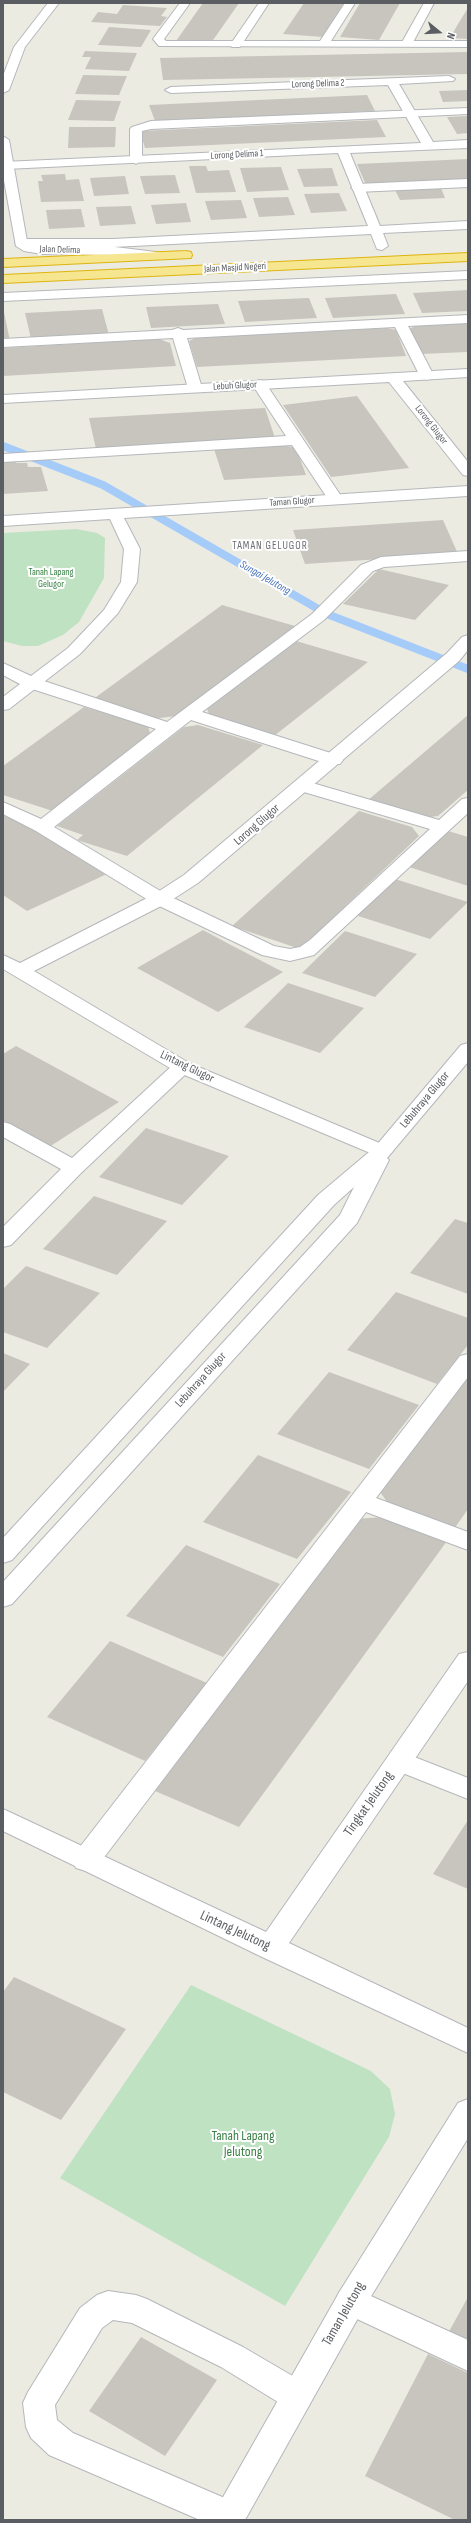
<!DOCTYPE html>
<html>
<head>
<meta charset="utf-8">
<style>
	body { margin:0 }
	#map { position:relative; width:471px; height:2523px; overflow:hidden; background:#ecebe2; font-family:"Sofia Sans Condensed",sans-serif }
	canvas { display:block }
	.frame { position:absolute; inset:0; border:4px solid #5a5d61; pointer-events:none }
	.north { position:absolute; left:419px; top:12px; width:40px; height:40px; -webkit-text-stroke:3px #fff; paint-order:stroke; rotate:108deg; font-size:11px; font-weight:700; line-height:16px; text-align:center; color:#5a5d61 }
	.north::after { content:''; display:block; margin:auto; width:14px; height:18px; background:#5a5d61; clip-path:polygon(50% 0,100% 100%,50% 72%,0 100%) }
</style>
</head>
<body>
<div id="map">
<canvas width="471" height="2523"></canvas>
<div class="frame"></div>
<div class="north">N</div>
</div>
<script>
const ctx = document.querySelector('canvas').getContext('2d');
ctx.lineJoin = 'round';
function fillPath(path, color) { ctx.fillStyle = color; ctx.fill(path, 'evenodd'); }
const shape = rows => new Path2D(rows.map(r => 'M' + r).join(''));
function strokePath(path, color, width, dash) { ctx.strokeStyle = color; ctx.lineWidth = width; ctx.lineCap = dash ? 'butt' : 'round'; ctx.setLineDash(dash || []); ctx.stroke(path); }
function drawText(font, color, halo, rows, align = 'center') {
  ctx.font = font + ' "Sofia Sans Condensed",sans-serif'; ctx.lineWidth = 4; ctx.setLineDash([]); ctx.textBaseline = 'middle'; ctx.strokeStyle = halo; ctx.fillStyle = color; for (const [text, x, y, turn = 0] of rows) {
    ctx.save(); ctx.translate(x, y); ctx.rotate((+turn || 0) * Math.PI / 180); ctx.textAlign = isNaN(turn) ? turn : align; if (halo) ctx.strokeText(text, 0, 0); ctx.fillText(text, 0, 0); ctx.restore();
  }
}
fillPath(shape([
	[76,529,97,533,105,538,104,578,79,622,63,635,38,646,22,646,3,641,3,533],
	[191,1985,371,2071,390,2089,395,2114,389,2137,285,2306,60,2178]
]), '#bfe2c3');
strokePath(shape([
	[3,446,103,485,327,614,468,669]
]), '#a5cbf9', 8);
fillPath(shape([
	[203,3,239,3,211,43,176,41],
	[304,3,344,3,323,37,283,34],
	[360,3,400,3,379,40,340,37],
	[123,5,167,8,161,16,167,17,160,26,91,22,98,12,117,14],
	[468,8,468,39,450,38,458,24],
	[109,27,151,30,141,47,98,45],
	[85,51,137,53,129,71,85,69,91,57,82,57],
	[468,52,468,74,163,80,160,58],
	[83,75,127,76,119,95,75,94],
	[468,90,468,101,443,102,439,91],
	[367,95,375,111,155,121,149,105],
	[76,100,121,101,114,121,68,120],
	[468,116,468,133,457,134,447,117],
	[377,120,386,137,145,148,140,131],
	[69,127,116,127,115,147,68,148],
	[468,159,468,180,366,185,357,164],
	[189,166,206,166,208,171,229,170,236,192,196,193],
	[281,167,289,190,247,192,240,168],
	[332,168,338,186,304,187,297,169],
	[65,174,66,180,79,179,84,201,41,202,38,181,43,181,41,175],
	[175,175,180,193,145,194,140,176],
	[125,176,129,194,94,196,90,178],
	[441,188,445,198,400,200,395,190],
	[339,193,347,211,311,213,304,194],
	[288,197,295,215,259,217,253,198],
	[241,200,247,218,211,220,205,201],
	[186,203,191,222,156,224,151,205],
	[131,206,136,224,100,226,96,207],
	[81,209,85,227,49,229,46,210],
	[468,290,468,311,422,313,413,293],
	[396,294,405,314,333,318,325,298],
	[309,298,317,318,245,322,238,301],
	[218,304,225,324,151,328,146,307],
	[102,309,109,335,31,339,25,313],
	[4,312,10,341,3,342],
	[468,323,468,352,420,354,409,329,415,326],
	[387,328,396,330,406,356,197,367,189,341,195,338],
	[159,339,170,343,176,366,3,376,3,348],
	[357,396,401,457,409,468,331,477,283,405],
	[265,408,275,438,96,449,89,418],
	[282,445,296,448,306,475,224,480,214,449],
	[15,459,16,463,27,463,28,467,41,467,48,491,3,494,3,460],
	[443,520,458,554,305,564,293,530],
	[379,569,449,585,415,620,343,604],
	[222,605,295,626,176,716,152,719,92,700],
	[296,641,368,662,274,736,210,716,207,709],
	[84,707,148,726,151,737,56,812,3,795,3,766],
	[468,715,468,790,438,816,422,818,367,801],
	[198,725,263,745,127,856,77,840,83,835,57,826,184,727],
	[359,811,412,827,419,836,300,949,232,926],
	[3,813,27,826,107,874,27,911,3,895],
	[445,830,468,837,468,886,406,866],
	[395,879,468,902,430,939,355,915],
	[203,930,229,944,283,972,218,1012,137,968],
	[345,931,417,954,375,997,302,973],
	[288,983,364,1008,320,1053,244,1027],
	[16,1046,119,1102,49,1147,3,1121,3,1054],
	[146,1128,229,1156,182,1205,99,1177],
	[94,1196,167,1221,117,1275,43,1249],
	[455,1219,468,1223,468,1294,410,1273],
	[26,1266,100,1293,47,1348,3,1332,3,1289],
	[396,1292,468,1318,468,1345,437,1384,347,1350],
	[3,1353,30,1364,3,1392],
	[329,1372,419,1405,369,1469,277,1434],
	[468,1373,468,1509,454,1529,388,1503,380,1492],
	[258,1455,351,1492,297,1559,203,1522],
	[385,1517,447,1541,239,1827,148,1788,354,1519],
	[186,1545,280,1584,223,1657,126,1616],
	[110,1641,207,1683,145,1761,47,1717],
	[468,1820,468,1889,433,1874],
	[14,1977,126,2029,61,2120,3,2092,3,1992],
	[468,2297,468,2348,446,2337],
	[141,2337,217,2380,165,2456,89,2411],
	[428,2354,468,2373,468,2520,455,2520,365,2476]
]), '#c7c5be');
const lane = shape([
	[180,3,190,3,164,39,166,41,320,41,345,3,355,3,331,41,468,41,468,47,159,46,153,39,180,3],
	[468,108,468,114,151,129,142,131,142,160,136,164,130,160,130,129,132,127,151,121,468,108],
	[468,179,468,187,357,192,351,188,357,184,468,179],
	[468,315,468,323,408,326,434,376,427,380,420,376,395,327,187,338,202,388,195,392,188,388,173,338,3,347,3,339,172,330,178,328,183,330,468,315],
	[259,380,264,381,343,499,340,502,330,502,292,445,3,462,3,454,286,436,252,384,259,380],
	[468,551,468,561,384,567,373,571,324,620,202,712,340,756,343,760,340,764,328,764,191,720,54,827,167,895,274,946,290,949,300,947,310,940,430,829,297,790,294,786,297,782,309,782,439,820,462,799,468,798,468,813,314,955,290,961,262,955,153,903,36,831,3,814,3,802,41,819,156,729,26,687,24,683,26,679,38,679,167,722,312,614,361,565,381,557,468,551],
	[182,1061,189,1063,192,1067,189,1071,81,1173,11,1245,3,1247,3,1227,61,1169,3,1137,3,1122,10,1124,72,1158,175,1063,182,1061],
	[468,1354,468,1377,376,1498,468,1532,468,1550,366,1512,96,1868,86,1871,76,1868,72,1860,76,1852,460,1356,468,1354],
	[399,1751,468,1778,468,1799,390,1768,386,1761,390,1754,399,1751],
	[351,2287,468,2340,468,2371,340,2311,335,2301,340,2291,351,2287],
	[108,2291,136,2295,147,2299,243,2347,308,2385,313,2396,308,2407,297,2411,286,2407,221,2367,132,2323,113,2320,102,2328,55,2405,57,2420,73,2433,241,2505,246,2516,244,2520,200,2520,49,2455,31,2438,26,2427,23,2403,28,2392,80,2308,97,2295,108,2291]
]);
const street = shape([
	[259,3,269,3,240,47,232,47,230,45,259,3],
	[424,3,434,3,411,46,403,46,401,44,424,3],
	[449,76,455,79,453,81,399,84,433,142,468,140,468,148,350,153,380,226,468,221,468,229,383,233,388,246,382,250,377,249,371,234,113,247,21,247,15,243,21,239,113,239,368,226,338,153,6,169,3,168,3,162,421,143,388,85,171,93,165,90,171,87,449,76],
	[468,271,468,279,3,301,3,293,468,271],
	[468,369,468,377,403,381,468,462,468,476,463,475,389,382,3,403,3,395,468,369],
	[468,486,468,496,124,518,140,549,137,582,118,613,80,654,9,709,3,710,3,697,20,684,3,675,3,663,31,676,68,648,104,610,121,582,124,549,110,519,3,526,3,516,468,486],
	[468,635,468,650,459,661,198,883,167,903,34,971,189,1063,389,1147,393,1151,389,1155,382,1157,375,1155,175,1071,3,969,3,955,20,963,153,895,184,875,447,653,462,637,468,635],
	[468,1652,468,1681,289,1943,468,2028,468,2053,260,1956,3,1831,3,1809,266,1932,459,1654,468,1652],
	[468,2099,468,2138,362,2311,245,2520,210,2520,340,2291,458,2103,468,2099]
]);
const secondary = shape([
	[48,3,59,3,25,47,9,90,3,93,3,76,14,47,48,3],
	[3,136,9,140,27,241,42,246,115,247,156,252,161,253,162,256,161,259,115,255,42,254,24,251,16,246,3,175,3,136],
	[468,1043,468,1062,387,1158,389,1160,357,1223,12,1604,3,1607,3,1582,340,1215,354,1187,334,1205,12,1560,3,1563,3,1538,318,1195,375,1147,461,1045,468,1043]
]);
const highway = shape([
	[186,251,191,252,192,255,191,258,3,267,3,259,186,251],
	[468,253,468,261,3,283,3,275,468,253]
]);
strokePath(lane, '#b4b7bb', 2);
strokePath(street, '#b4b7bb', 2);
strokePath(secondary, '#b5b7bd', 2);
strokePath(highway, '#deb40f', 2);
fillPath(lane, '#fff');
fillPath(street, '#fff');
fillPath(secondary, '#fff');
fillPath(highway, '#f5e68f');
drawText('10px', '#5a5d61', '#fff', [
	["Lorong Delima 2",318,84,-2],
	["Lorong Delima 1",237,155,-3],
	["Jalan Delima",60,250,2],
	["Jalan Masjid Negeri",235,268,-3],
	["Lebuh Glugor",235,386,-3],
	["Lorong Glugor",431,425,52],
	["Taman Glugor",292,502,-4]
]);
drawText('10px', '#3a8145', '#fff', [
	["Tanah Lapang",51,572],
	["Gelugor",51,584]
]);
ctx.letterSpacing = '1px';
drawText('11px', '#6b6e73', '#fff', [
	["TAMAN GELUGOR",270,546]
]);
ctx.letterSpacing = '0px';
drawText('italic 11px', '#4a74ba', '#fff', [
	["Sungai Jelutong",265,578,30]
]);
drawText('12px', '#5a5d61', '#fff', [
	["Lorong Glugor",257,825,-41],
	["Lintang Glugor",187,1067,26],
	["Lebuhraya Glugor",425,1100,-50],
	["Lebuhraya Glugor",201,1380,-48]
]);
drawText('14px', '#5a5d61', '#fff', [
	["Tingkat Jelutong",369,1804,-55],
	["Lintang Jelutong",235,1931,25],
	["Taman Jelutong",344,2314,-60]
]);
drawText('14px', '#3a8145', '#fff', [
	["Tanah Lapang",243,2136],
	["Jelutong",243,2152]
]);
</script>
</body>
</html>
